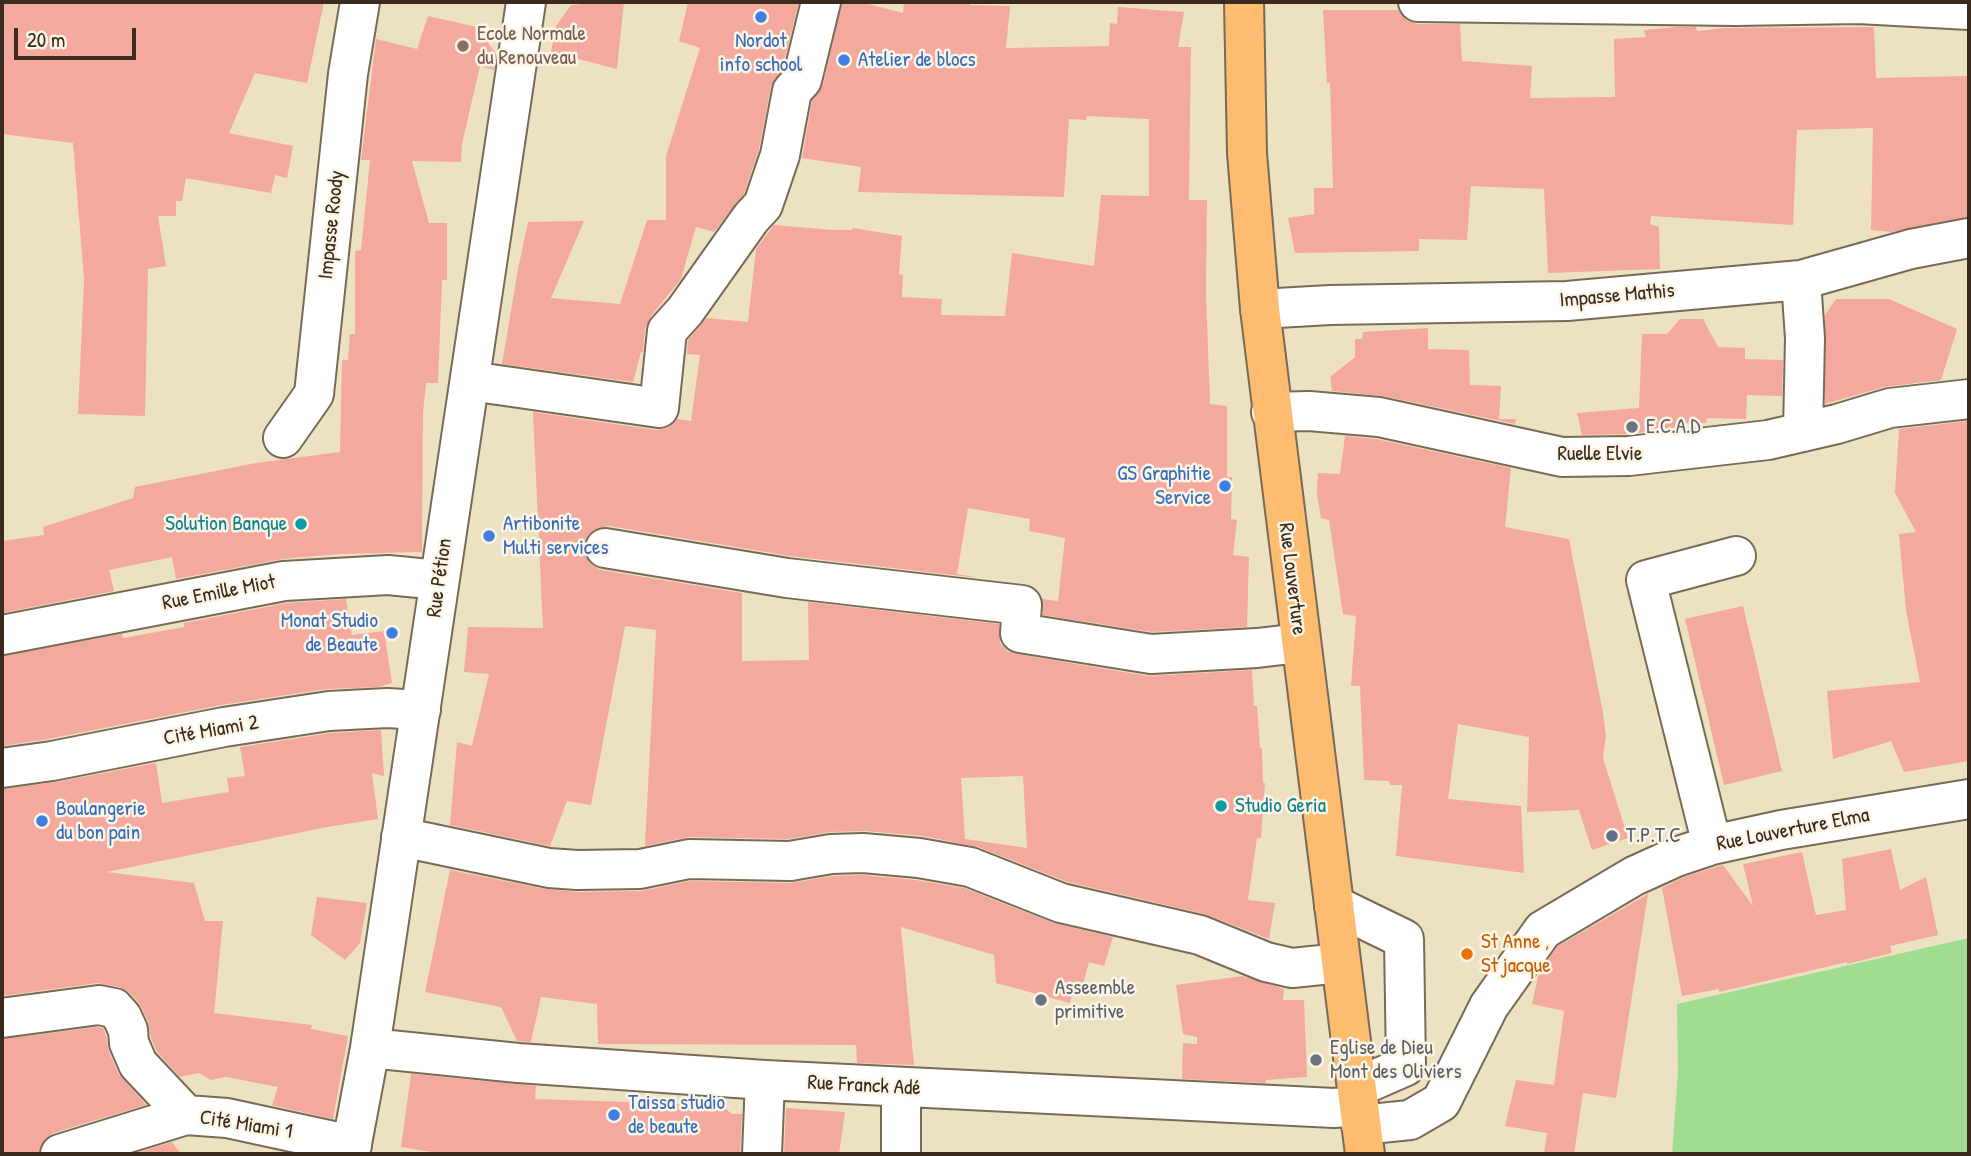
<!DOCTYPE html>
<html>
<head>
<meta charset="utf-8">
<style>
	body { margin:0 }
	#map { position:relative; width:1971px; height:1156px; overflow:hidden; background:#ece2c1; font-family:"Patrick Hand",sans-serif }
	canvas { display:block }
	.frame { position:absolute; inset:0; border:4px solid #3b2a1e; pointer-events:none }
	.scale { position:absolute; left:14px; top:28px; width:122px; height:32px; box-sizing:border-box; border:4px solid #3b2a1e; border-top:0; padding-left:9px; font-size:21px; line-height:24px; white-space:nowrap; color:#3b2a1e; -webkit-text-stroke:5px #fcf5e5; paint-order:stroke }
</style>
</head>
<body>
<div id="map">
<canvas width="1971" height="1156"></canvas>
<div class="frame"></div>
<div class="scale">20 m</div>
</div>
<script>
const ctx = document.querySelector('canvas').getContext('2d');
ctx.lineJoin = 'round';
function fillPath(path, color) { ctx.fillStyle = color; ctx.fill(path, 'evenodd'); }
const shape = rows => new Path2D(rows.map(r => 'M' + r).join(''));
function strokePath(path, color, width, dash) { ctx.strokeStyle = color; ctx.lineWidth = width; ctx.lineCap = dash ? 'butt' : 'round'; ctx.setLineDash(dash || []); ctx.stroke(path); }
function drawText(font, color, halo, rows, align = 'center') {
  ctx.font = font + ' "Patrick Hand",sans-serif'; ctx.lineWidth = 5; ctx.setLineDash([]); ctx.textBaseline = 'middle'; ctx.strokeStyle = halo; ctx.fillStyle = color; for (const [text, x, y, turn = 0] of rows) {
    ctx.save(); ctx.translate(x, y); ctx.rotate((+turn || 0) * Math.PI / 180); ctx.textAlign = isNaN(turn) ? turn : align; if (halo) ctx.strokeText(text, 0, 0); ctx.fillText(text, 0, 0); ctx.restore();
  }
}
fillPath(shape([
	[1969,938,1969,1154,1672,1154,1678,1072,1677,1004]
]), '#a1dd91');
fillPath(shape([
	[2,2,324,2,307,83,255,73,229,133,293,146,287,178,275,175,271,193,186,178,182,201,176,201,176,216,158,216,166,266,148,269,145,416,78,414,84,280,73,143,2,134],
	[607,2,624,2,617,69,551,52,556,26,571,5],
	[688,2,799,2,782,69,771,87,759,149,744,194,714,232,696,227,681,279,651,316,645,328,643,352,641,352,633,382,502,364,518,269,528,222,584,221,551,298,620,304,647,220,666,220,666,156,700,48,679,41],
	[842,2,864,3,903,13,904,2,970,2,970,5,1010,6,1006,48,1109,46,1110,23,1117,24,1118,7,1184,12,1178,47,1191,47,1189,200,1207,200,1206,292,1210,404,1227,406,1227,477,1232,477,1231,519,1237,520,1233,555,1249,557,1247,627,1152,632,1043,615,1042,599,1058,601,1065,538,1029,531,1030,519,968,508,957,574,979,578,790,556,609,526,597,528,588,535,583,545,585,556,592,565,601,570,742,593,742,661,809,660,808,602,999,624,1000,643,1007,651,1016,654,1148,676,1252,670,1254,706,1257,706,1260,748,1262,748,1263,783,1265,783,1261,838,1257,838,1248,900,1275,903,1269,939,1205,914,1068,882,978,847,923,836,865,831,830,832,788,839,689,837,645,846,656,630,625,626,591,805,567,801,550,846,450,825,457,742,472,746,489,674,464,672,468,627,543,628,533,412,656,430,668,428,677,419,691,421,700,355,687,354,688,340,707,318,748,322,756,249,774,225,832,230,852,230,853,228,902,236,899,274,903,275,902,297,942,299,941,315,1005,316,1012,253,1094,266,1101,195,1149,196,1149,119,1087,116,1086,120,1069,119,1064,197,858,192,861,167,802,158,812,101,823,85],
	[1023,776,1027,848,965,839,961,778],
	[1323,10,1398,10,1406,20,1417,24,1460,24,1462,61,1532,66,1530,98,1615,97,1614,39,1646,37,1644,30,1677,27,1696,27,1697,31,1724,28,1874,27,1876,78,1969,76,1969,217,1891,232,1871,230,1873,128,1797,130,1793,225,1651,216,1650,224,1659,227,1660,269,1548,273,1544,189,1471,186,1467,240,1419,239,1419,251,1295,253,1288,218,1314,214,1314,188,1333,188,1330,83,1327,83],
	[428,16,477,27,496,54,494,70,480,66,462,144,461,162,412,161,429,223,447,223,447,280,442,280,438,383,426,383,423,413,422,552,339,554,283,559,176,579,172,557,109,570,114,591,2,613,2,541,44,535,43,527,133,498,135,487,256,463,340,452,342,360,348,360,350,334,355,334,355,251,361,250,370,160,361,160,376,39,417,49],
	[1836,299,1889,299,1957,329,1941,380,1884,387,1825,404,1825,315],
	[1680,319,1703,319,1718,347,1745,348,1745,359,1783,360,1782,396,1747,395,1746,419,1707,418,1706,423,1684,423,1677,428,1628,434,1582,435,1577,413,1639,408,1642,334,1667,334],
	[1428,328,1428,349,1469,350,1470,385,1501,386,1499,419,1516,419,1515,424,1384,396,1332,391,1330,377,1355,357,1355,339,1362,339,1363,332],
	[1969,421,1969,761,1904,772,1891,741,1833,759,1827,691,1920,682,1906,610,1899,534,1916,532,1895,493,1899,429],
	[1345,436,1376,439,1511,468,1505,527,1569,539,1603,713,1606,736,1603,758,1628,838,1592,850,1579,810,1527,812,1529,737,1458,724,1448,799,1521,806,1524,873,1396,856,1402,785,1390,785,1389,781,1364,780,1360,686,1351,686,1356,616,1343,614,1329,520,1321,518,1317,494,1318,473,1340,474],
	[346,599,352,635,384,631,392,683,379,687,326,689,221,705,48,739,2,746,2,656,122,634,123,638,184,627,184,623,287,603],
	[1743,606,1782,771,1724,785,1685,619],
	[381,730,384,776,372,773,378,819,327,827,107,872,194,883,205,921,223,921,214,1013,312,1025,311,1029,348,1036,333,1119,272,1105,278,1087,226,1077,211,1080,199,1073,180,1077,157,1052,151,1038,148,1021,139,1003,130,993,119,987,97,983,2,996,2,789,56,782,156,763,162,803,229,792,227,778,245,776,240,747,331,733],
	[1891,849,1900,890,1926,877,1938,935,1890,946,1892,953,1847,964,1847,962,1719,992,1719,989,1682,996,1662,888,1684,877,1723,865,1753,906,1743,864,1802,852,1816,915,1846,910,1842,859],
	[450,870,545,889,577,892,641,891,691,881,790,883,833,876,862,875,916,880,964,888,1053,923,1113,937,1104,966,1089,962,1082,988,1073,988,1070,1003,996,983,994,955,901,927,914,1065,857,1063,856,1045,598,1044,597,1004,541,997,531,1042,517,1041,501,1007,425,992],
	[1648,894,1616,1098,1583,1093,1574,1154,1544,1154,1547,1133,1505,1126,1516,1080,1554,1085,1564,1011,1532,1004,1539,973,1558,946],
	[317,897,367,903,360,943,345,960,311,935],
	[1243,976,1284,989,1283,1000,1304,1000,1307,1077,1266,1080,1266,1083,1182,1079,1183,1043,1197,1044,1197,1037,1183,1034,1176,985],
	[98,1027,103,1028,106,1036,109,1052,118,1073,146,1105,53,1133,44,1140,39,1154,2,1154,2,1039],
	[411,1074,536,1086,535,1099,721,1105,732,1114,742,1114,740,1154,444,1154,401,1147],
	[786,1108,845,1112,839,1154,784,1154],
	[172,1142,181,1154,133,1154]
]), '#f4a99e');
const minor = shape([
	[1418,2,1735,6,1859,4,1969,10],
	[1801,280,1805,338,1803,432],
	[1260,309,1330,305,1567,301,1801,280,1911,249,1969,238],
	[470,381,659,408,667,331,685,311,751,218,763,205,780,155,792,91,802,80,821,2],
	[1271,412,1309,411,1379,417,1562,457,1629,456,1768,440,1837,424,1890,408,1969,399],
	[283,438,314,394,348,74,360,2],
	[605,548,787,578,1022,605,1020,633,1151,654,1257,648,1300,643],
	[2,635,284,581,388,575,439,580],
	[2,768,52,761,224,727,329,711,387,708,421,710],
	[401,837,549,868,577,870,640,869,689,859,790,861,831,854,863,853,919,858,970,867,1061,903,1200,935,1266,962,1292,968,1341,963],
	[1712,845,1646,580,1736,556],
	[1334,905,1404,939,1406,1066,1358,1087],
	[2,1018,99,1005,114,1008,122,1017,128,1030,129,1043,138,1064,186,1115],
	[370,1048,518,1063,765,1080,1334,1108,1359,1106],
	[901,1088,901,1154],
	[1361,1125,1410,1120,1441,1102,1489,1006,1543,930,1634,876,1676,857,1712,845,1781,830,1969,799],
	[60,1154,186,1115,227,1118,352,1145],
	[350,1154,370,1048,526,2],
	[762,1154,765,1080]
]);
const major = shape([
	[1244,2,1247,153,1260,309,1365,1154]
]);
strokePath(minor, '#796a57', 42);
strokePath(major, '#796a57', 42);
strokePath(minor, '#fff', 38);
strokePath(major, '#fdbc70', 38);
for (const [x, y, r, color] of [
	[761,17,7,"#3f7fe0"],
	[463,46,7,"#8d6e63"],
	[844,60,7,"#3f7fe0"],
	[1632,427,7,"#6b7280"],
	[1225,486,7,"#3f7fe0"],
	[301,524,7,"#0f9aa8"],
	[489,536,7,"#3f7fe0"],
	[392,633,7,"#3f7fe0"],
	[1221,806,7,"#0f9aa8"],
	[42,821,7,"#3f7fe0"],
	[1612,836,7,"#5c6f8a"],
	[1467,954,7,"#e8710a"],
	[1041,1000,7,"#6b7280"],
	[1316,1060,7,"#6b7280"],
	[614,1115,7,"#3f7fe0"]
]) { const dot = new Path2D(); dot.arc(x, y, r, 0, 2 * Math.PI); ctx.fillStyle = color; ctx.fill(dot); strokePath(dot, '#fcf5e5', 2.5); }
drawText('21px', '#785e54', '#fcf5e5', [
	["Ecole Normale",477,34],
	["du Renouveau",477,58]
], 'left');
drawText('21px', '#366cbe', '#fcf5e5', [
	["Nordot",761,41,"center"],
	["info school",761,65,"center"],
	["Atelier de blocs",858,60],
	["GS Graphitie",1211,474,"right"],
	["Service",1211,498,"right"],
	["Artibonite",503,524],
	["Multi services",503,548],
	["Monat Studio",378,621,"right"],
	["de Beaute",378,645,"right"],
	["Boulangerie",56,809],
	["du bon pain",56,833],
	["Taissa studio",628,1103],
	["de beaute",628,1127]
], 'left');
drawText('21px', '#3b2a1e', '#fcf5e5', [
	["Impasse Roody",332,225,-84],
	["Impasse Mathis",1617,296,-5],
	["Ruelle Elvie",1600,454],
	["Rue Pétion",440,578,-82],
	["Rue Louverture",1292,579,83],
	["Rue Emille Miot",219,593,-11],
	["Cité Miami 2",211,731,-10],
	["Rue Louverture Elma",1793,830,-11],
	["Rue Franck Adé",864,1086,3],
	["Cité Miami 1",246,1125,9]
]);
drawText('21px', '#5b616d', '#fcf5e5', [
	["E.C.A.D",1646,427],
	["Asseemble",1055,988],
	["primitive",1055,1012],
	["Eglise de Dieu",1330,1048],
	["Mont des Oliviers",1330,1072]
], 'left');
drawText('21px', '#0d838f', '#fcf5e5', [
	["Solution Banque",287,524],
	["Studio Geria",1235,806,"left"]
], 'right');
drawText('21px', '#4e5e75', '#fcf5e5', [
	["T.P.T.C",1626,836]
], 'left');
drawText('21px', '#c56008', '#fcf5e5', [
	["St Anne ,",1481,942],
	["St jacque",1481,966]
], 'left');
</script>
</body>
</html>
